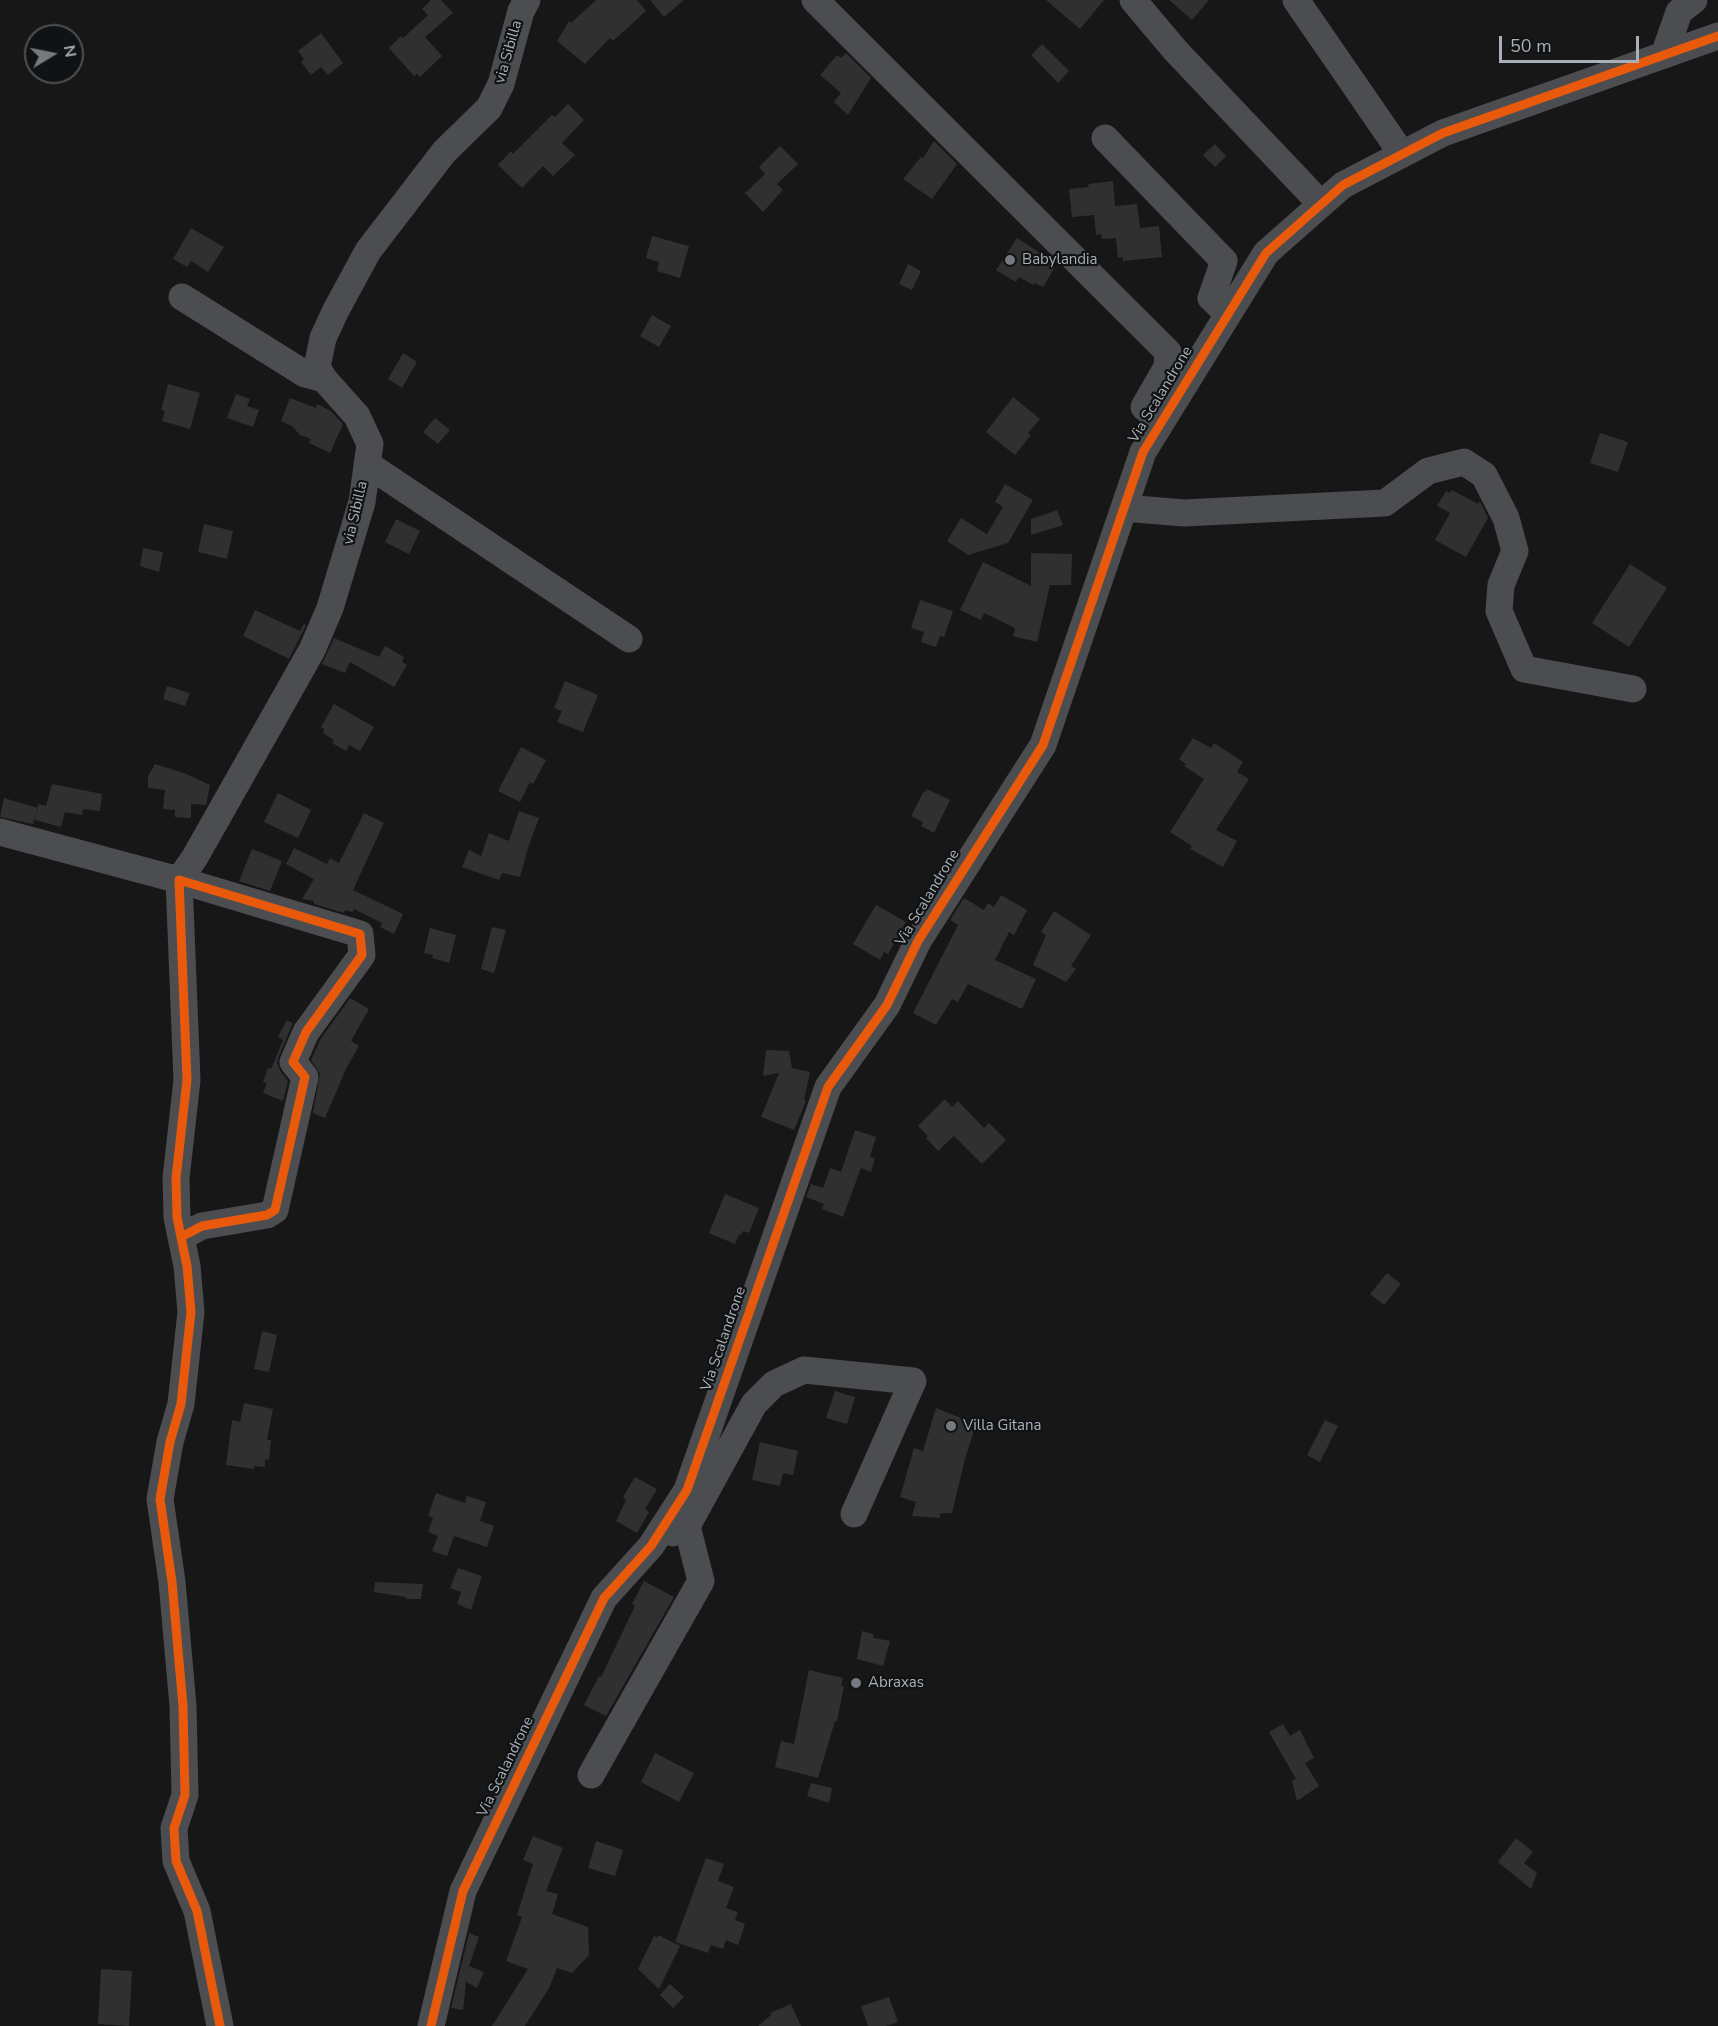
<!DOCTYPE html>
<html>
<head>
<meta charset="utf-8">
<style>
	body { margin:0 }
	#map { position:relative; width:1718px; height:2026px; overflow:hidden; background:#171717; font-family:"Nunito Sans",sans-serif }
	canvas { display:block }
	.north { position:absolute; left:24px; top:24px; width:60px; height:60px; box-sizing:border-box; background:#111213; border:2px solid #4d5155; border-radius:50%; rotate:80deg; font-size:16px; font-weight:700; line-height:24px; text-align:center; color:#a8afb9 }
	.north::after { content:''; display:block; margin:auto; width:21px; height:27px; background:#757a80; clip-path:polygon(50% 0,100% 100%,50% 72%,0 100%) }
	.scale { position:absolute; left:1499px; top:36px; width:140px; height:27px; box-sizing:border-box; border:3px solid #a8afb9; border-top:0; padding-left:8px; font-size:18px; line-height:21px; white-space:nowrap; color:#a8afb9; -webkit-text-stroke:4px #111213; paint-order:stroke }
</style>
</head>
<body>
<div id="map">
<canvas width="1718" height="2026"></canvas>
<div class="north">N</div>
<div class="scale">50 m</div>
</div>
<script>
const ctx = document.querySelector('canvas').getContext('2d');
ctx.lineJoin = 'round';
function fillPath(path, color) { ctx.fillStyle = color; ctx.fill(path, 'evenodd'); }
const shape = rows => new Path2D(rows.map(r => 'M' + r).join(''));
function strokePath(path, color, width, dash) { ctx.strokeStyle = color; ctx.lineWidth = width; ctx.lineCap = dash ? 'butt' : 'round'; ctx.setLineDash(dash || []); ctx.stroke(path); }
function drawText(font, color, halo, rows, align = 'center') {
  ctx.font = font + ' "Nunito Sans",sans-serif'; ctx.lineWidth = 4.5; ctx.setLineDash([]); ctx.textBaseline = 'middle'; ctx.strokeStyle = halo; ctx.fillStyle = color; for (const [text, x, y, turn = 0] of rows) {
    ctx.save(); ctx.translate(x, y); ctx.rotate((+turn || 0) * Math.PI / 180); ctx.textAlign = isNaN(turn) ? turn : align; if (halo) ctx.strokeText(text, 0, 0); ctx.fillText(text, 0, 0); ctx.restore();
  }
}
fillPath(shape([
	[431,0,441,0,453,13,425,37,442,56,420,77,417,74,414,76,389,48,401,36,403,38,428,15,422,9],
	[596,0,637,0,646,11,613,41,610,38,585,64,557,41,569,21,571,23],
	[650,0,684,0,664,17],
	[1046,0,1104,0,1080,29],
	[1169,0,1209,0,1192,20],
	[321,33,343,63,328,75,321,67,311,75,301,62,304,59,298,51],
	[1042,44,1069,71,1058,83,1031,55],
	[846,53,871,78,848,115,834,102,841,93,820,75,837,55,841,58],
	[568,104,584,120,562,143,575,155,553,176,543,166,522,188,498,165,511,151,513,154,552,115,555,117],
	[934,141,957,164,932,199,903,179,921,157,923,158],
	[1215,144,1226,156,1215,167,1203,155],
	[780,146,798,164,777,184,783,190,763,212,745,193,765,174,759,167],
	[1113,181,1115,206,1137,204,1140,228,1159,226,1162,257,1123,261,1123,257,1118,258,1116,238,1102,239,1101,234,1096,235,1094,215,1072,217,1069,189,1089,187,1088,184],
	[191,228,224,247,208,272,191,261,187,267,173,259],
	[652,236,689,246,680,278,657,271,659,262,646,258],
	[1017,238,1052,261,1051,264,1055,267,1043,287,1035,283,1033,285,1019,277,1016,282,996,270],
	[908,264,921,271,912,290,899,284],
	[652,315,671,326,659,347,640,336],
	[403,353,417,362,402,388,388,379],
	[168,384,200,393,190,429,162,421,165,411,161,410],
	[236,394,250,399,247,406,259,410,253,427,227,418],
	[1013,397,1040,419,1028,433,1031,435,1015,455,986,432],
	[290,398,316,408,317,404,331,411,343,424,330,453,309,443,311,439,300,435,292,426,281,421],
	[435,418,450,430,438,444,423,432],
	[1600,433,1628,442,1618,472,1590,463],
	[1005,484,1033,500,1008,543,968,555,947,541,961,518,987,534,1003,507,995,502],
	[1452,490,1478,504,1480,501,1488,518,1466,557,1435,540,1450,513,1437,506,1446,491,1450,493],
	[1057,510,1063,525,1031,535,1031,519],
	[396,519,420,531,409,554,385,542],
	[204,524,233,531,227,559,198,552],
	[143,548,163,552,159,572,140,566],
	[1031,553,1072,554,1071,585,1050,585,1037,642,1013,636,1015,628,984,613,981,620,960,610,983,562,1031,586],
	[1630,564,1667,588,1629,647,1592,623],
	[920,600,953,611,944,637,940,636,936,647,921,642,924,632,911,628],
	[255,610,300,631,304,624,306,625,289,659,243,636],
	[334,638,379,657,385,646,404,657,402,662,407,665,394,687,350,662,345,673,322,664],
	[565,681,598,695,583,732,557,722,562,711,554,708],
	[167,686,190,693,185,706,163,699],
	[334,704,374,727,360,751,349,745,346,751,332,743,334,740,323,733,324,729,321,727],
	[1193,738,1211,748,1214,743,1243,762,1237,772,1249,779,1216,830,1237,841,1223,867,1190,849,1192,846,1170,832,1204,779,1184,766,1186,764,1179,759],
	[521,747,546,760,533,784,530,782,520,802,498,791],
	[155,764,184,773,210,785,206,805,191,804,191,818,175,817,175,810,163,809,165,790,148,788,148,776],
	[52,784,102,794,100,811,83,809,82,815,65,812,61,827,35,820,38,804,46,806],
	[927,789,950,800,934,833,921,826,923,822,911,816,924,791,926,792],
	[278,793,311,810,298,838,264,822],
	[4,798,38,808,33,824,0,817],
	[519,811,539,818,528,848,520,877,502,873,499,880,462,867,469,850,481,856,489,833,509,841],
	[364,813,384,823,353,890,403,914,394,934,380,927,382,923,354,909,353,912,345,910,344,913,314,904,314,901,302,899,314,879,286,864,294,848,327,864,330,858,339,863],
	[252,849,282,861,270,891,239,881],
	[1001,895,1027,910,1014,935,1009,932,995,960,1036,979,1022,1009,968,984,958,1002,952,999,936,1025,913,1013,958,925,950,920,964,898,984,910,988,903,994,907],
	[876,905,906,922,888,954,884,952,880,960,853,944],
	[1054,911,1091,935,1071,966,1076,969,1066,982,1033,965,1046,935,1041,932],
	[492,927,506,930,494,973,481,969],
	[430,928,456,935,449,963,432,958,433,955,424,953],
	[350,998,369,1009,351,1041,359,1046,346,1069,325,1118,313,1113,320,1074,311,1060,320,1040],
	[287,1020,293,1023,279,1056,277,1063,281,1072,288,1081,283,1101,263,1093,267,1083,263,1082,268,1068,271,1069,283,1040,278,1037],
	[766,1050,789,1051,792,1068,810,1072,804,1100,806,1101,794,1130,761,1117,779,1073,763,1076],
	[945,1099,952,1107,958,1101,984,1128,989,1123,1006,1140,982,1164,954,1136,938,1151,926,1138,928,1136,918,1126],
	[855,1130,876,1137,870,1157,875,1158,871,1172,861,1168,843,1217,822,1209,824,1204,806,1197,811,1184,823,1188,830,1168,841,1172],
	[725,1194,759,1208,749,1233,743,1231,741,1235,739,1234,735,1244,709,1233],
	[1387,1273,1401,1284,1384,1305,1370,1294],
	[262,1331,277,1335,269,1372,254,1369],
	[835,1391,855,1397,847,1424,826,1418],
	[244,1403,273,1409,267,1440,271,1440,269,1460,265,1459,265,1467,254,1466,254,1469,226,1465,232,1420,240,1422],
	[936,1408,976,1424,965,1459,952,1513,940,1513,940,1518,912,1516,916,1502,900,1497,914,1448,923,1451],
	[1325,1420,1338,1426,1320,1462,1307,1455],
	[760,1442,798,1451,793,1475,783,1473,780,1486,752,1480],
	[635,1477,657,1489,645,1509,649,1512,637,1533,616,1521,626,1500,623,1497],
	[436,1493,465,1503,467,1496,486,1502,480,1521,494,1526,487,1547,454,1536,447,1556,432,1551,438,1536,428,1532,433,1518,428,1516],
	[458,1568,482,1576,471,1610,457,1604,461,1592,450,1588],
	[644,1581,674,1597,606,1716,584,1705,599,1676,601,1677,635,1606,632,1604],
	[375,1582,423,1584,421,1599,406,1599,406,1597,374,1592],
	[862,1631,873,1634,874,1638,890,1641,883,1666,857,1659],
	[809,1670,843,1678,841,1686,844,1686,837,1721,835,1721,818,1778,775,1767,781,1741,794,1744],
	[1283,1724,1290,1736,1300,1730,1314,1758,1305,1763,1319,1786,1297,1801,1292,1781,1296,1779,1269,1732],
	[655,1753,694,1773,679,1802,641,1782],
	[811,1783,832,1788,829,1803,807,1796],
	[533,1836,563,1848,546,1891,558,1894,552,1914,588,1927,589,1955,572,1973,557,1968,549,1988,525,2026,492,2026,528,1969,506,1961,522,1917,517,1915,533,1864,523,1860],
	[1516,1838,1533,1852,1524,1863,1537,1873,1531,1889,1498,1862],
	[596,1841,623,1850,615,1876,588,1868],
	[706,1858,724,1864,718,1881,734,1887,726,1908,738,1912,735,1920,745,1924,738,1945,726,1940,723,1949,711,1945,708,1953,675,1942],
	[469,1933,479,1937,469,1966,484,1972,477,1988,466,1982,463,2010,451,2008],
	[658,1935,680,1946,659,1989,638,1969,654,1936,657,1938],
	[101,1969,132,1971,129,2026,98,2024],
	[670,1984,684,1997,673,2008,660,1995],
	[889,1997,898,2022,886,2026,868,2026,861,2006],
	[791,2004,801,2026,758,2026,771,2015,770,2013]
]), '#303031');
strokePath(shape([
	[815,0,1168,352,1167,367,1144,407,1162,421],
	[1133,0,1175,50,1321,204],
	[1296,0,1402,154],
	[1664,55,1679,12,1694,0],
	[1105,138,1224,261,1211,298,1228,314],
	[182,297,305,374,324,379],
	[367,464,629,639],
	[1124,508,1184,513,1385,503,1428,471,1464,462,1484,475,1506,518,1515,551,1501,585,1499,611,1524,669,1633,689],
	[0,832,179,880,195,857,312,650,330,608,362,502,370,444,357,416,324,379,317,367,323,338,336,310,368,251,444,152,489,108,501,84,521,11,527,0],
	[181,1237,202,1226,267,1215,275,1210,305,1077,293,1062,306,1032,362,955,360,934,179,880,187,1080,176,1178,177,1217,181,1237,187,1266,191,1312,181,1404,170,1442,160,1499,172,1582,183,1706,185,1795,174,1828,176,1861,197,1911,220,2026],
	[687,1526,754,1404,774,1384,804,1370,913,1381,854,1514],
	[591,1775,701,1581,687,1526,673,1533],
	[431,2026,463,1891,604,1598,651,1546,687,1490,828,1087,887,1005,918,941,1043,745,1143,452,1266,253,1343,185,1443,133,1718,36]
]), '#4b4d50', 27);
strokePath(shape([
	[181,1237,202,1226,267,1215,275,1210,305,1077,293,1062,306,1032,362,955,360,934,179,880,187,1080,176,1178,177,1217,181,1237,187,1266,191,1312,181,1404,170,1442,160,1499,172,1582,183,1706,185,1795,174,1828,176,1861,197,1911,220,2026],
	[431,2026,463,1891,604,1598,651,1546,687,1490,828,1087,887,1005,918,941,1043,745,1143,452,1266,253,1343,185,1443,133,1718,36]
]), '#e8590c', 9);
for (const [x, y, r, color] of [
	[1010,260,6,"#757a80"],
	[951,1426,6,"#757a80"],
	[856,1683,6,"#757a80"]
]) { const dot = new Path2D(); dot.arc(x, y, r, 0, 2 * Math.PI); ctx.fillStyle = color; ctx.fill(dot); strokePath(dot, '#111213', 2); }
drawText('15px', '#a8afb9', '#111213', [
	["via Sibilla",509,52,-74],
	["Via Scalandrone",1161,395,-59],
	["via Sibilla",356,513,-77],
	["Via Scalandrone",928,898,-59],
	["Via Scalandrone",724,1339,-71],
	["Via Scalandrone",506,1767,-64]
]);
drawText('15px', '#a8afb9', '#111213', [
	["Babylandia",1022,260],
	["Villa Gitana",963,1426],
	["Abraxas",868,1683]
], 'left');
</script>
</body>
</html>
